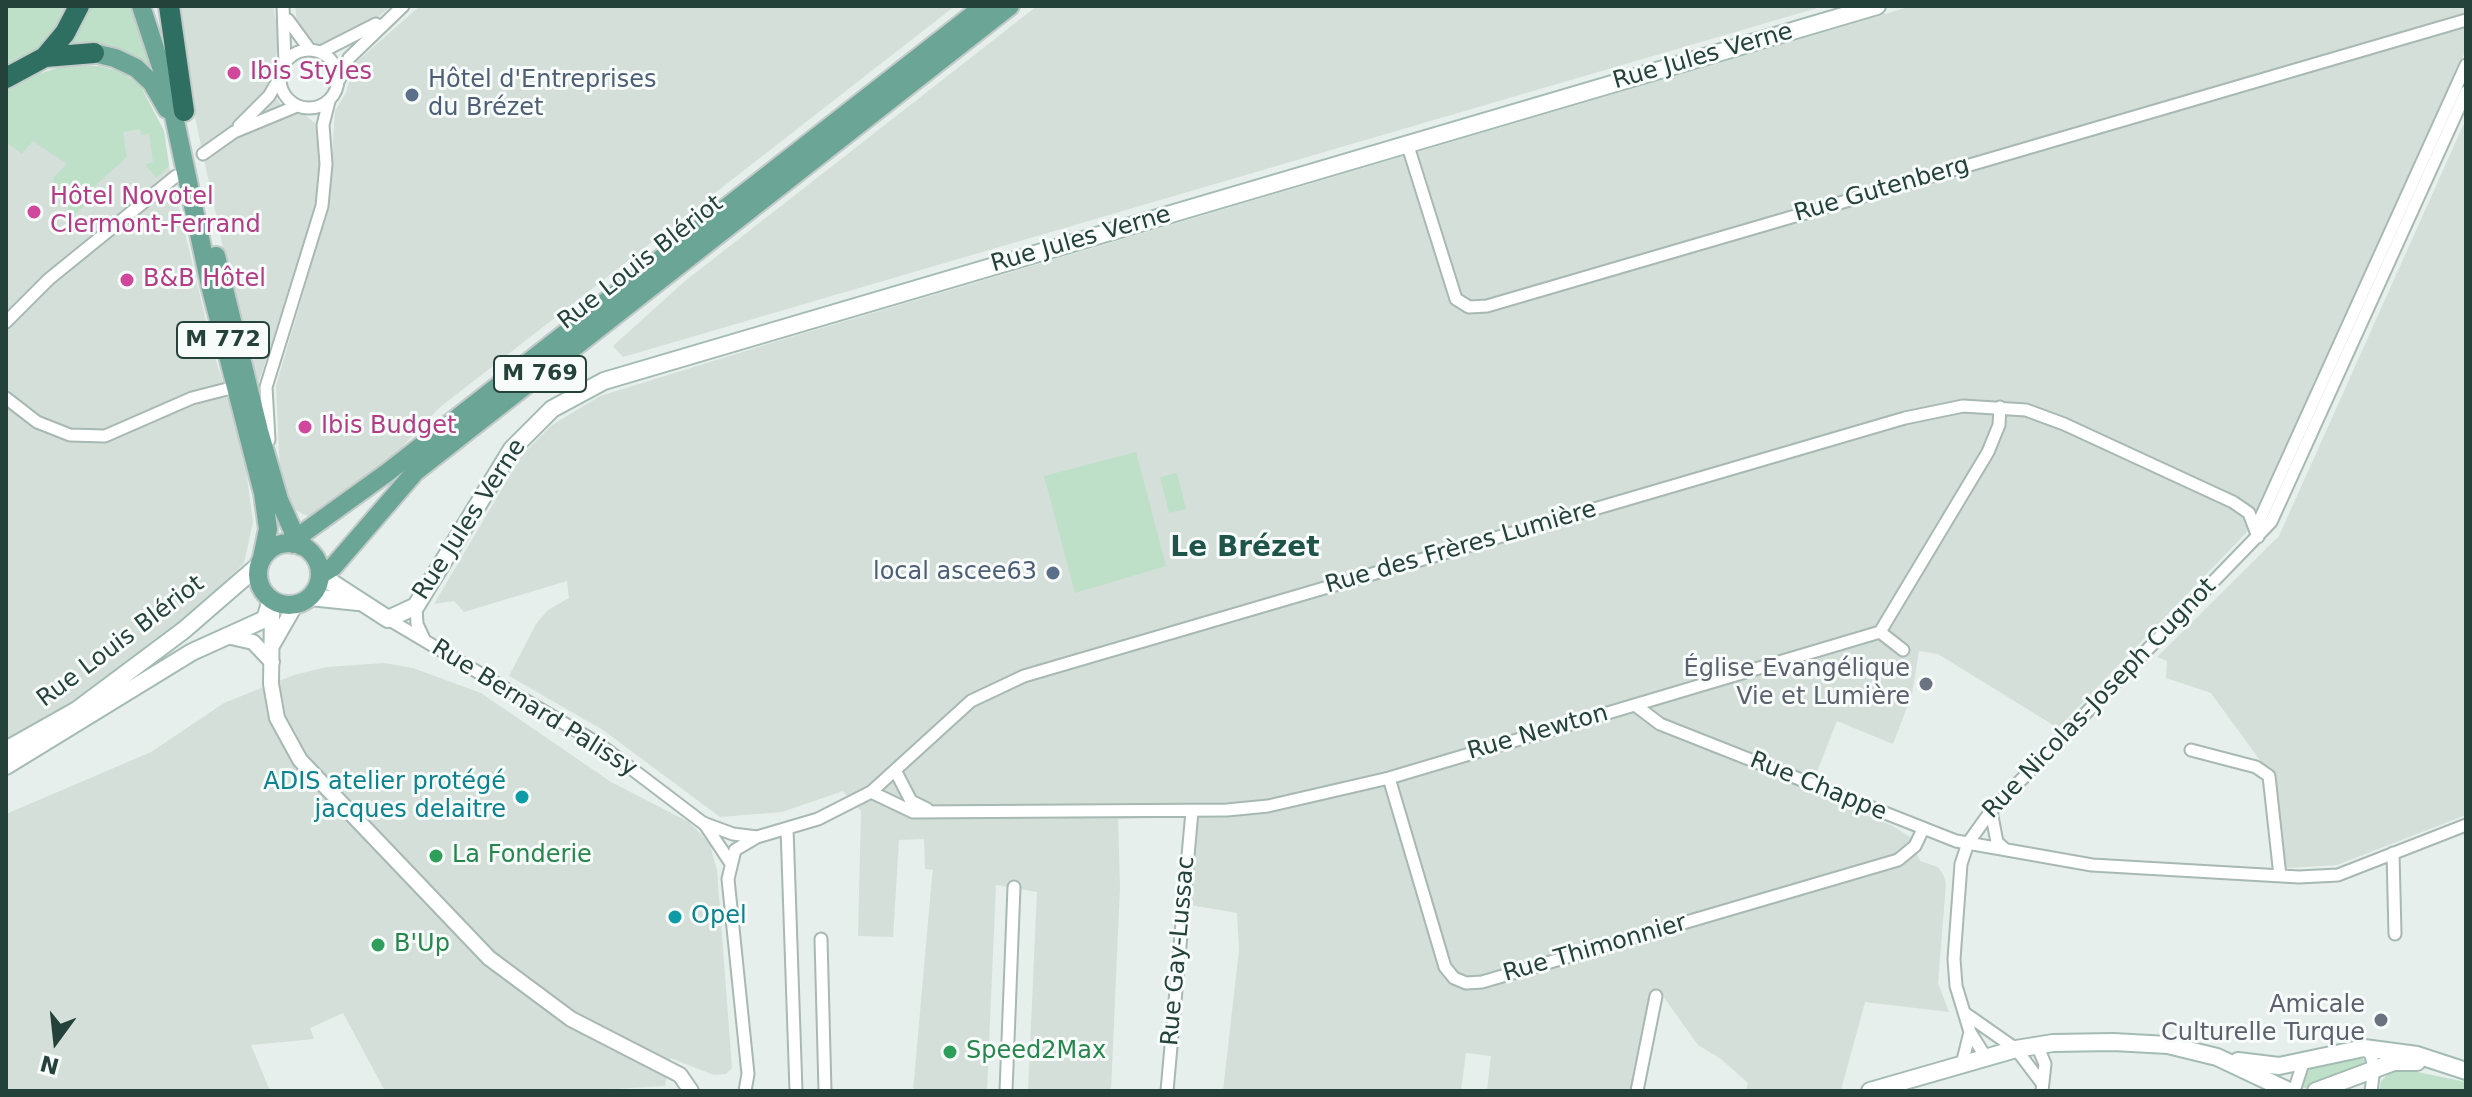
<!DOCTYPE html>
<html>
<head>
<meta charset="utf-8">
<style>
	body { margin:0 }
	#map { position:relative; width:2472px; height:1097px; overflow:hidden; background:#e6efeb; font-family:"DejaVu Sans",sans-serif }
	canvas { display:block }
	.frame { position:absolute; inset:0; border:8px solid #24423a; pointer-events:none }
	.north { position:absolute; left:16px; top:1001px; width:80px; height:80px; -webkit-text-stroke:6px #f7fbf9; paint-order:stroke; rotate:195deg; font-size:22px; font-weight:700; line-height:32px; text-align:center; color:#24423a }
	.north::after { content:''; display:block; margin:auto; width:28px; height:36px; background:#24423a; clip-path:polygon(50% 0,100% 100%,50% 72%,0 100%) }
</style>
</head>
<body>
<div id="map">
<canvas width="2472" height="1097"></canvas>
<div class="frame"></div>
<div class="north">N</div>
</div>
<script>
const ctx = document.querySelector('canvas').getContext('2d');
ctx.lineJoin = 'round';
function fillPath(path, color) { ctx.fillStyle = color; ctx.fill(path, 'evenodd'); }
const shape = rows => new Path2D(rows.map(r => 'M' + r).join(''));
function strokePath(path, color, width, dash) { ctx.strokeStyle = color; ctx.lineWidth = width; ctx.lineCap = dash ? 'butt' : 'round'; ctx.setLineDash(dash || []); ctx.stroke(path); }
function drawText(font, color, halo, rows, align = 'center') {
  ctx.font = font + ' "DejaVu Sans",sans-serif'; ctx.lineWidth = 6; ctx.setLineDash([]); ctx.textBaseline = 'middle'; ctx.strokeStyle = halo; ctx.fillStyle = color; for (const [text, x, y, turn = 0] of rows) {
    ctx.save(); ctx.translate(x, y); ctx.rotate((+turn || 0) * Math.PI / 180); ctx.textAlign = isNaN(turn) ? turn : align; if (halo) ctx.strokeText(text, 0, 0); ctx.fillText(text, 0, 0); ctx.restore();
  }
}
fillPath(shape([
	[171,6,273,6,280,42,269,79,273,94,284,109,304,114,315,123,322,164,318,205,257,387,233,294],
	[295,6,392,6,331,53,300,46],
	[420,6,955,6,439,408,401,448,326,514,307,516,293,509,287,499,280,472,276,386,328,208,335,111,346,93,354,64],
	[1037,6,1824,6,623,357,613,346,685,281],
	[1912,6,2466,6,2466,50,2246,533,2058,728,1938,654,1919,651,1912,694,1893,744,1837,721,1809,792,1893,826,1910,837,1920,861,1938,867,1943,874,1946,884,1938,983,1949,1012,1865,1002,1841,1090,1746,1091,1748,1083,1721,1059,1698,1045,1663,996,1656,996,1637,1091,1487,1091,1491,1056,1466,1053,1461,1091,1223,1091,1239,950,1237,913,1190,905,1196,817,1118,819,1120,887,1111,1091,1028,1091,1037,892,996,885,987,1091,913,1091,932,877,933,870,925,869,924,839,899,840,893,937,858,936,861,811,843,791,782,812,720,817,603,730,509,676,536,624,548,610,569,598,567,581,464,612,454,601,434,604,522,455,552,425,600,396,781,340],
	[99,66,122,72,141,87,164,131,169,166,214,354,243,446,253,522,244,563,195,612,82,697,6,741,6,90],
	[2466,119,2466,815,2337,865,2286,868,2275,781,2211,693,2166,678,2167,661,2157,657,2279,536],
	[384,663,413,668,481,693,611,782,689,822,701,834,710,845,717,870,732,1068,726,1074,714,1075,670,1058,665,1086,579,1091,385,1091,343,1013,310,1028,314,1039,251,1045,270,1091,6,1091,6,814,151,752,224,703,294,675,327,667]
]), '#d4dfda');
fillPath(shape([
	[8,6,73,6,45,47,6,72],
	[85,6,131,6,153,75,63,48],
	[67,65,99,66,122,72,141,87,164,131,169,166,156,178,145,164,153,162,149,134,141,135,140,129,123,132,127,157,86,194,90,200,68,222,68,196,55,195,53,178,67,164,33,141,22,154,6,142,6,90,28,77],
	[1136,452,1166,566,1075,593,1044,476],
	[1177,473,1186,509,1169,513,1160,477],
	[2354,1055,2365,1060,2363,1069,2316,1087,2303,1088,2300,1085,2307,1068],
	[2403,1069,2466,1082,2466,1091,2379,1091,2381,1081,2391,1071]
]), '#bfe0c8');
const minor = shape([
	[283,6,285,63],
	[288,20,310,50],
	'280 79a29 29 0 1 1 58 0a29 29 0 1 1-58 0Z',
	[321,52,376,24],
	[339,80,349,58,403,6],
	[239,126,269,96,279,79],
	[1407,143,1456,299,1469,307,1487,306,2466,20],
	[203,154,234,132,297,106],
	[6,322,49,279,176,176],
	[6,398,37,422,70,435,105,436,192,398,235,387],
	[269,440,266,387,322,206,326,164,323,125,329,101],
	[2258,532,2261,517,2466,65],
	[416,606,417,624,425,641],
	[388,619,599,744,703,823,733,834,757,837],
	[1880,632,1903,650],
	[1635,705,1660,724,1956,841,2092,865,2299,877,2338,875,2466,825],
	[2191,750,2256,767,2269,776,2280,876],
	[896,772,911,801,927,809],
	[1389,778,1445,967,1454,978,1466,983,1482,982,1898,860,1915,846,1923,829],
	[871,792,913,812,1227,810,1268,806,1389,778,1880,632,1988,452,1999,425,2000,407],
	[1991,811,1997,842,2006,850],
	[704,823,730,862],
	[787,828,796,1091],
	[2393,853,2395,934],
	[821,939,825,1091],
	[1966,1014,2016,1049,2041,1082],
	[2037,1045,2045,1064,2042,1091],
	[2364,1048,2371,1055,2374,1069,2371,1091],
	[1985,1056,1970,1032,1956,986,1954,959,1961,864,1968,843,1991,811,2271,522,2466,92],
	[1962,1064,1970,1032],
	[745,1091,748,1074,728,879,735,850,757,837,818,819,871,792,971,701,1024,676,1905,418,1963,406,2026,410,2064,424,2233,502,2249,513,2258,537],
	[1006,1091,1014,887],
	[1167,1091,1192,811],
	[1637,1091,1656,996],
	[2294,1091,2304,1060]
]);
const tertiary = shape([
	[272,609,271,684,277,718,300,760,489,958,571,1019,680,1075,691,1091],
	[227,636,253,642,272,662],
	[273,644,296,604]
]);
const secondary = shape([
	[320,575,388,619,416,606,512,449,552,409,604,381,1877,6],
	[310,597,358,602],
	[6,750,77,710,184,630,259,565],
	[6,766,192,652,265,619,271,600],
	[2238,1061,2279,1066,2364,1048,2417,1055,2466,1071],
	[1870,1091,2016,1049,2053,1043,2113,1042,2168,1045,2217,1057,2289,1091],
	[2316,1091,2394,1062,2417,1062]
]);
const primary = shape([
	[141,6,168,88,210,285,263,493,268,529,262,558],
	[94,53,115,58,136,68,152,83,167,109],
	[216,256,259,431,279,500,293,531,293,544],
	'258 574a31 31 0 1 1 62 0a31 31 0 1 1-62 0Z',
	[301,546,302,534,388,472,984,6],
	[320,575,333,567,415,472,1010,6]
]);
const motorway = shape([
	[169,6,184,111],
	[45,57,94,53],
	[6,78,45,57,65,33,79,6]
]);
strokePath(minor, '#a8b8b2', 15);
strokePath(tertiary, '#a8b8b2', 18);
strokePath(secondary, '#a4bbb3', 20);
strokePath(primary, '#c2cac8', 22);
strokePath(motorway, '#c2cac8', 24);
strokePath(minor, '#fff', 11);
strokePath(tertiary, '#fff', 14);
strokePath(secondary, '#fff', 16);
strokePath(primary, '#6aa596', 18);
strokePath(motorway, '#2f6f62', 20);
for (const [x, y, r, color] of [
	[234,73,8,"#d1479c"],
	[412,95,8,"#5c6f8a"],
	[34,212,8,"#d1479c"],
	[127,280,8,"#d1479c"],
	[305,427,8,"#d1479c"],
	[1053,573,8,"#5c6f8a"],
	[1926,684,8,"#6b7280"],
	[522,797,8,"#0f9aa8"],
	[436,856,8,"#2e9e5b"],
	[675,917,8,"#0f9aa8"],
	[378,945,8,"#2e9e5b"],
	[2381,1020,8,"#6b7280"],
	[950,1052,8,"#2e9e5b"]
]) { const dot = new Path2D(); dot.arc(x, y, r, 0, 2 * Math.PI); ctx.fillStyle = color; ctx.fill(dot); strokePath(dot, '#f7fbf9', 3); }
for (const [x, y, w] of [
	[223,340,92],
	[540,374,92]
]) { const box = new Path2D(); box.roundRect(x - w / 2, y - 18, w, 36, 6); ctx.fillStyle = '#f7fbf9'; ctx.fill(box); strokePath(box, '#24423a', 2); }
drawText('bold 22px', '#24423a', null, [
	["M 772",223,340],
	["M 769",540,374]
]);
drawText('24px', '#24423a', '#f7fbf9', [
	["Rue Jules Verne",1703,57,-16],
	["Rue Gutenberg",1882,190,-16],
	["Rue Jules Verne",1081,240,-16],
	["Rue Louis Blériot",641,263,-38],
	["Rue Jules Verne",470,520,-57],
	["Rue des Frères Lumière",1461,548,-16],
	["Rue Louis Blériot",121,642,-37],
	["Rue Nicolas-Joseph Cugnot",2100,699,-46],
	["Rue Bernard Palissy",534,709,32],
	["Rue Newton",1538,733,-16],
	["Rue Chappe",1818,787,22],
	["Rue Thimonnier",1595,949,-16],
	["Rue Gay-Lussac",1179,951,-85]
]);
drawText('24px', '#b23c85', '#f7fbf9', [
	["Ibis Styles",250,73],
	["Hôtel Novotel",50,198],
	["Clermont-Ferrand",50,226],
	["B&B Hôtel",143,280],
	["Ibis Budget",321,427]
], 'left');
drawText('24px', '#4e5e75', '#f7fbf9', [
	["Hôtel d'Entreprises",428,81],
	["du Brézet",428,109],
	["local ascee63",1037,573,"right"]
], 'left');
drawText('24px', '#5b616d', '#f7fbf9', [
	["Église Evangélique",1910,670],
	["Vie et Lumière",1910,698],
	["Amicale",2365,1006],
	["Culturelle Turque",2365,1034]
], 'right');
drawText('24px', '#0d838f', '#f7fbf9', [
	["ADIS atelier protégé",506,783],
	["jacques delaitre",506,811],
	["Opel",691,917,"left"]
], 'right');
drawText('24px', '#27864d', '#f7fbf9', [
	["La Fonderie",452,856],
	["B'Up",394,945],
	["Speed2Max",966,1052]
], 'left');
drawText('bold 28px', '#1f5548', '#f7fbf9', [
	["Le Brézet",1245,549]
]);
</script>
</body>
</html>
